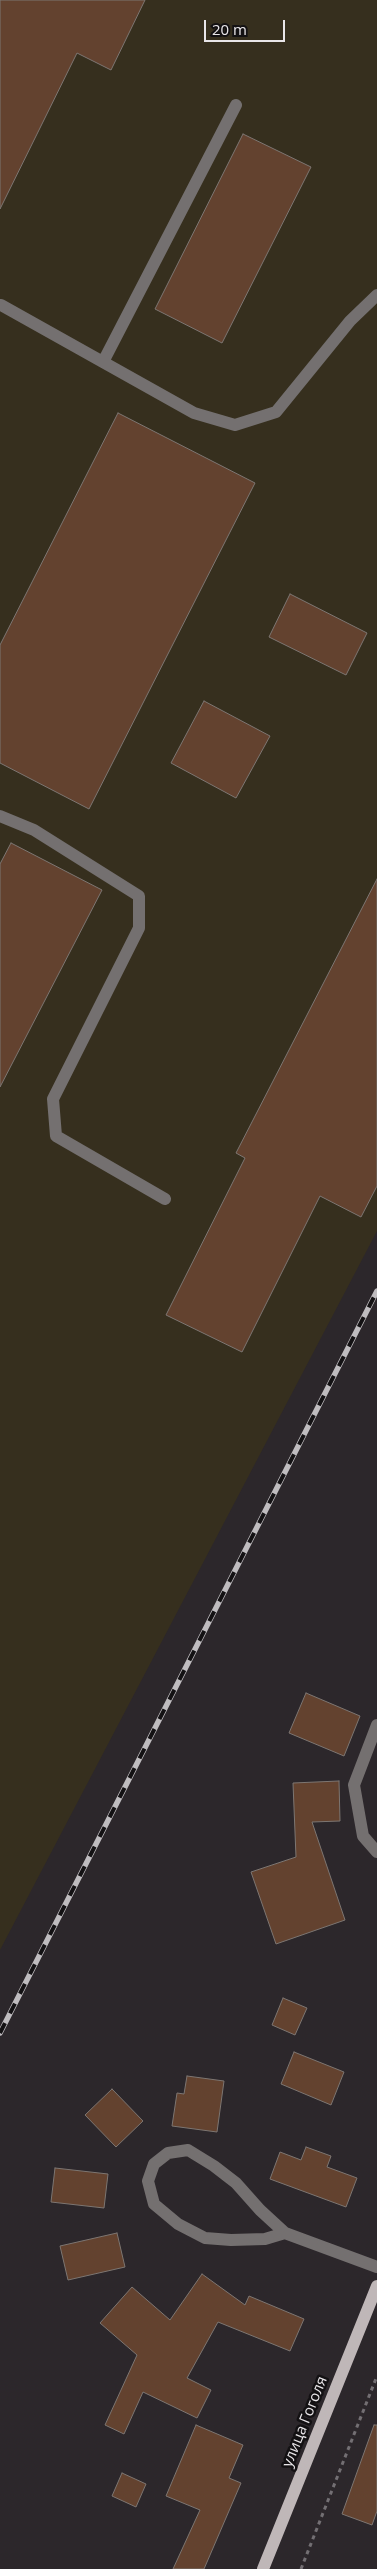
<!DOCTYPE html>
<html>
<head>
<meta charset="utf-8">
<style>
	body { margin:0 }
	#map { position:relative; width:377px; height:2569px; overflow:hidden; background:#2c272b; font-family:"Open Sans",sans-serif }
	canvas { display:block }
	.scale { position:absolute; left:204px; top:20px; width:81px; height:22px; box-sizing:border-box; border:2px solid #e9e6e9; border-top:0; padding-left:6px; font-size:15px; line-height:18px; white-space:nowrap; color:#e9e6e9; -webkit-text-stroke:4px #131113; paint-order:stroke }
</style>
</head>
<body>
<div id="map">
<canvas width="377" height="2569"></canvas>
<div class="scale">20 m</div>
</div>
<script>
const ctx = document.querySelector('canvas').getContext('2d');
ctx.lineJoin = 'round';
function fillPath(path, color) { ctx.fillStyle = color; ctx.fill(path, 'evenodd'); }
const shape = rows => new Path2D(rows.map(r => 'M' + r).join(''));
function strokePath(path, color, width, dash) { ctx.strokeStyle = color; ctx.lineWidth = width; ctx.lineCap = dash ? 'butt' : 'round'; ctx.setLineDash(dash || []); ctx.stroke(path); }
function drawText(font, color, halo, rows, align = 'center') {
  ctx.font = font + ' "Open Sans",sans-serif'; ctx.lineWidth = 5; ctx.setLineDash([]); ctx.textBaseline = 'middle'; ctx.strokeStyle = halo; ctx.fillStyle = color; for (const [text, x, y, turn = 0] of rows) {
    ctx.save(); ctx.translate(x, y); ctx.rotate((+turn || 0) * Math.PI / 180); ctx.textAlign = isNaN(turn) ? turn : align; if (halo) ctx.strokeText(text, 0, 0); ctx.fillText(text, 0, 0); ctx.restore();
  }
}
fillPath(shape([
	[0,0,377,0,377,1231,0,1950]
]), '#362f1e');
const building = shape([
	[0,0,145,0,111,70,77,53,0,209,0,0],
	[243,134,311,167,222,343,155,309,243,134],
	[118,413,255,483,89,809,0,763,0,645,118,413],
	[290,594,367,633,346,675,269,637,290,594],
	[204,701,270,736,236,798,171,763,204,701],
	[11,843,102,890,0,1087,0,864,11,843],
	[377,879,377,1186,361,1217,320,1196,242,1352,166,1315,245,1158,236,1153,377,879],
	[306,1693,360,1716,344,1756,289,1733,306,1693],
	[339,1781,340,1821,312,1822,345,1920,276,1944,251,1872,296,1857,293,1783,339,1781],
	[283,1998,307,2008,295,2035,272,2025,283,1998],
	[294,2052,344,2072,331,2105,281,2084,294,2052],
	[187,2076,224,2081,217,2132,172,2126,177,2093,184,2094,187,2076],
	[112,2089,143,2121,116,2147,85,2115,112,2089],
	[306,2147,331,2156,327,2167,357,2178,346,2207,270,2179,280,2152,301,2160,306,2147],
	[55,2168,108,2174,104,2208,51,2202,55,2168],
	[117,2233,125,2267,68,2280,60,2246,117,2233],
	[202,2274,245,2305,249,2296,304,2319,290,2351,218,2322,187,2378,211,2390,197,2418,143,2392,124,2434,105,2425,137,2355,100,2323,132,2287,170,2320,202,2274],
	[196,2425,243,2445,229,2478,241,2483,204,2569,173,2569,200,2510,166,2496,196,2425],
	[374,2425,377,2425,377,2511,372,2525,342,2514,374,2425],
	[122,2473,146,2484,136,2507,112,2496,122,2473]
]);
fillPath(building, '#63422f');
strokePath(building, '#7d7672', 1);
strokePath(shape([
	[301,2569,377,2376]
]), '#736f73', 3, [4, 4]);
strokePath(shape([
	[1,305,194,413,235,425,276,412,350,321,377,295],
	[103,362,236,105],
	[0,816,34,830,139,896,139,928,53,1099,56,1136,165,1199],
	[377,1725,354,1785,363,1836,377,1852],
	[285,2233,265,2239,231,2240,205,2238,178,2224,154,2204,148,2181,154,2164,168,2153,188,2150,214,2166,236,2183,260,2210,285,2233,377,2267]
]), '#747070', 12);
strokePath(shape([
	[263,2569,377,2286]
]), '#bfb7b8', 12);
const rail = shape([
	[0,2033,377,1291]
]);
strokePath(rail, '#bfbcbf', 5.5);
strokePath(rail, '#131113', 4, [11]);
drawText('15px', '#e9e6e9', '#131113', [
	["улица Гоголя",305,2422,-68]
]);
</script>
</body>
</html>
